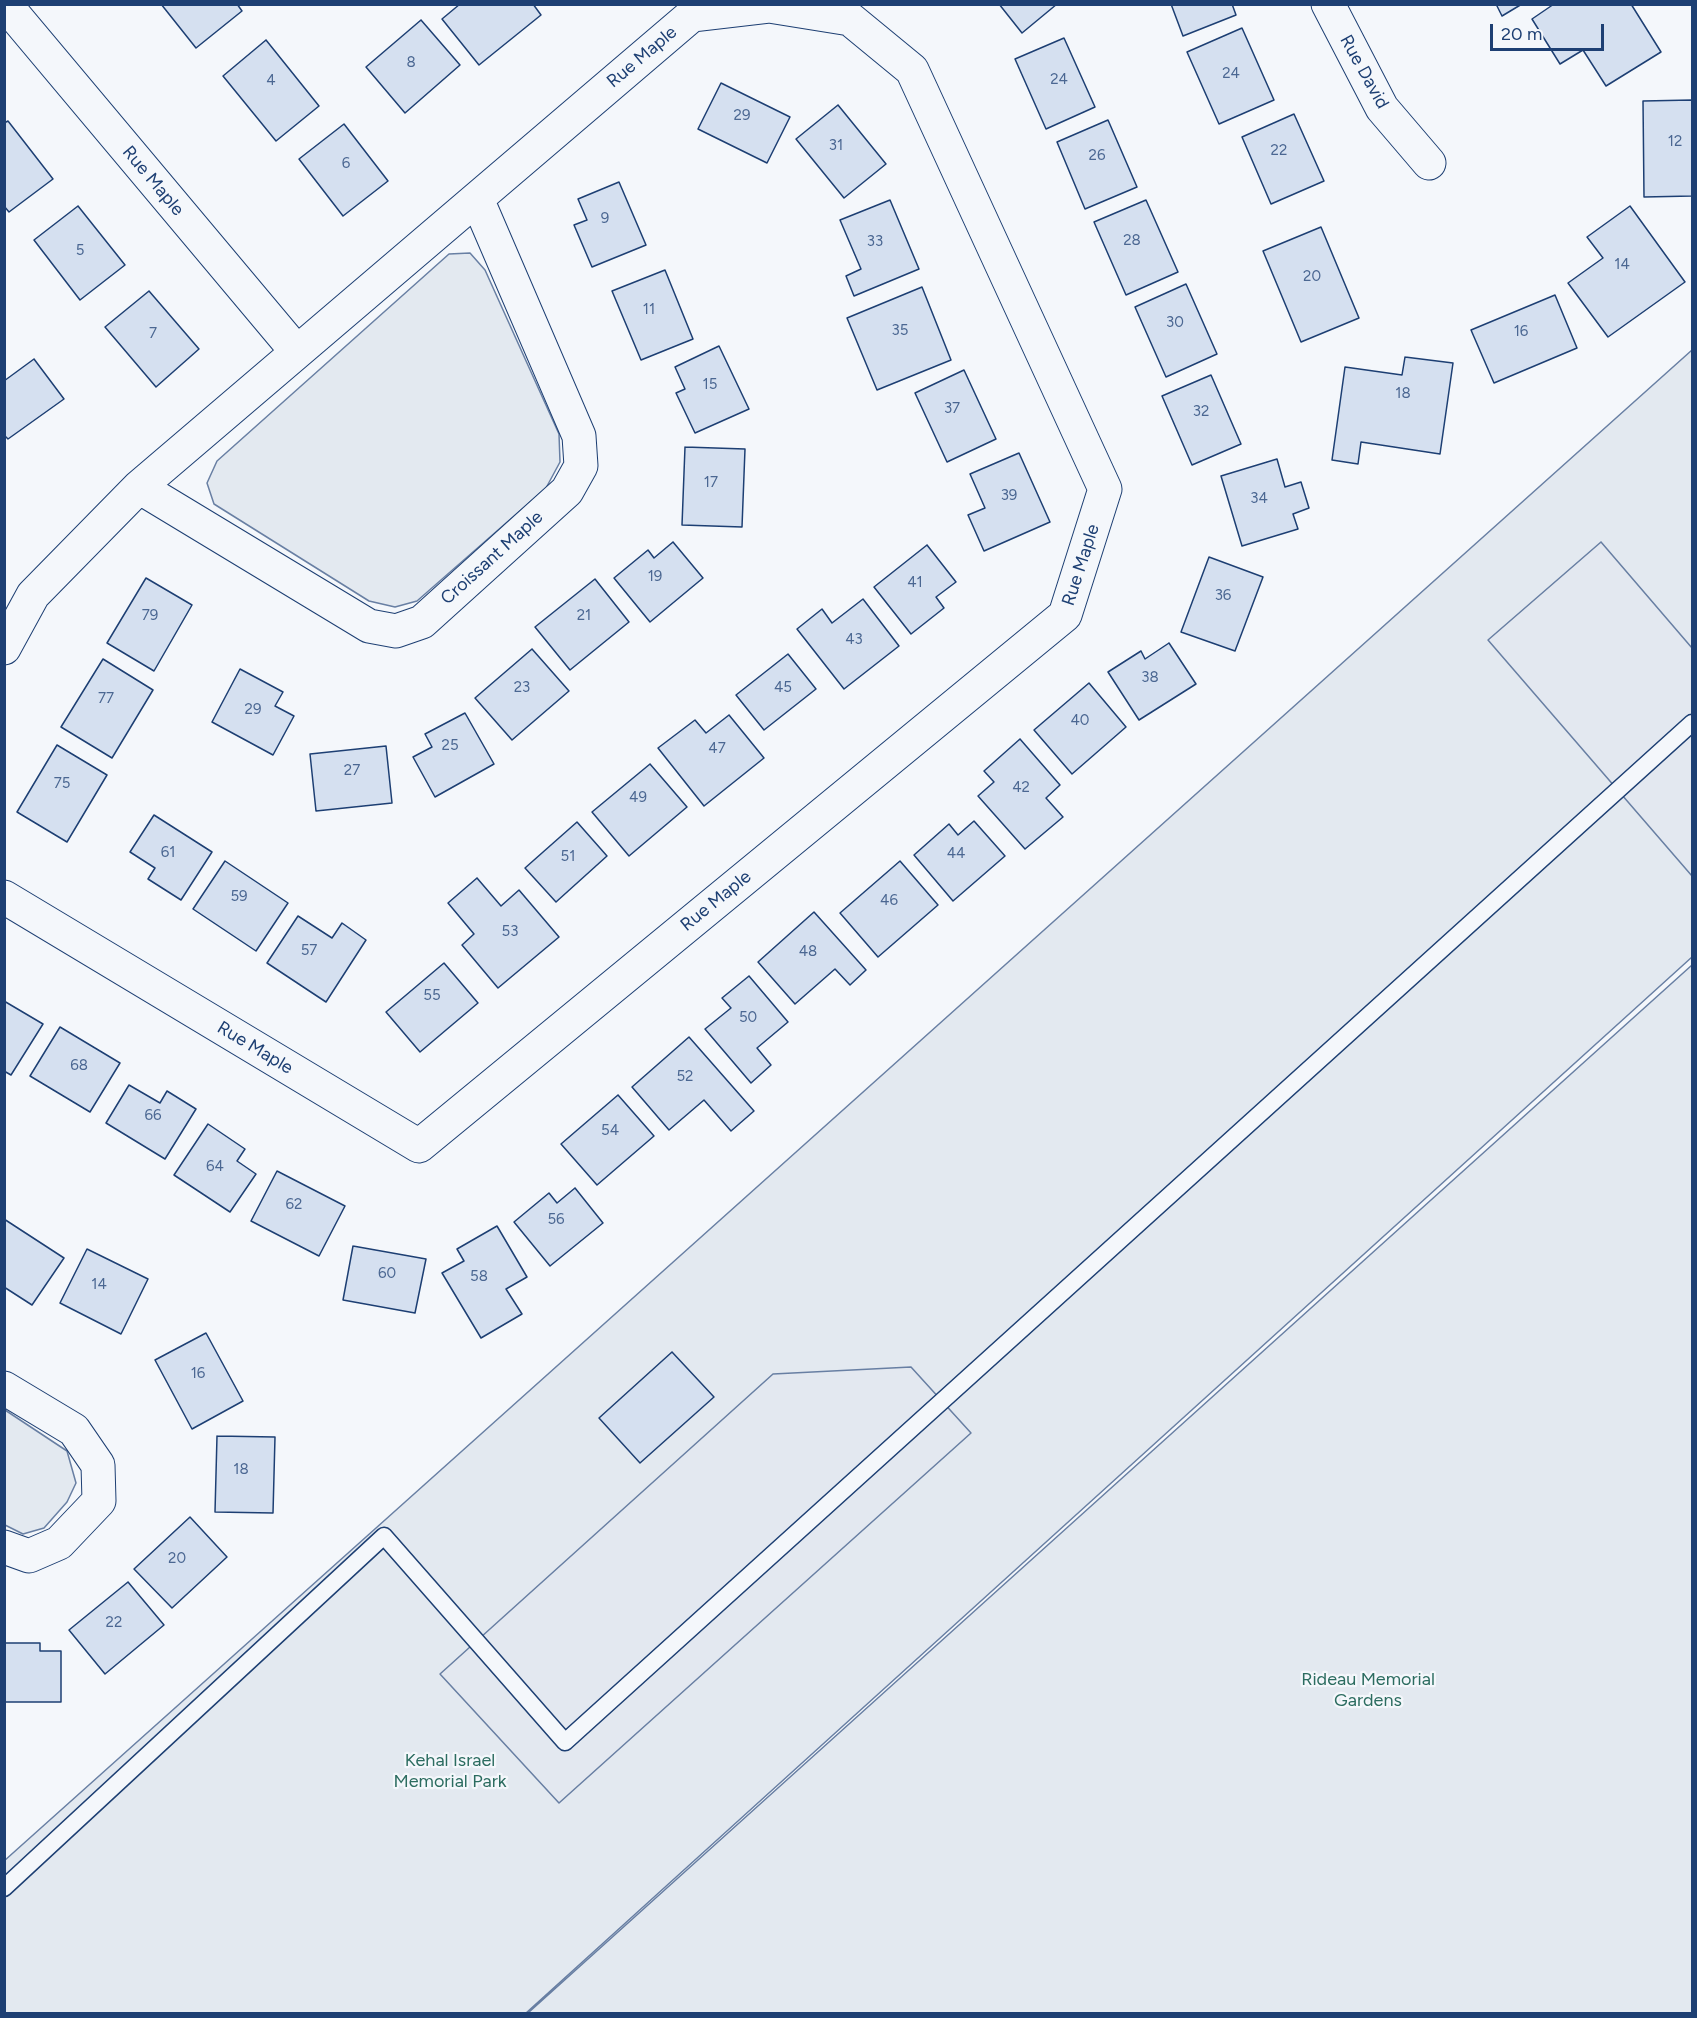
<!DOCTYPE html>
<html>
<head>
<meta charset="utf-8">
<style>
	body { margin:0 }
	#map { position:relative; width:1697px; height:2018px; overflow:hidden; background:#f4f7fb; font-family:Figtree,sans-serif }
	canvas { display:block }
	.frame { position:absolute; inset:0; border:6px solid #1d3f73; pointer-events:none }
	.scale { position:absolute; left:1490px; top:24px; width:114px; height:27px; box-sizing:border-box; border:3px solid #1d3f73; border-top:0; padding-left:8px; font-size:18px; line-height:21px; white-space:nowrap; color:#1d3f73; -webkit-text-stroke:4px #f4f7fb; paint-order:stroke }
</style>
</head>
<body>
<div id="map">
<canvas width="1697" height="2018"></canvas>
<div class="frame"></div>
<div class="scale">20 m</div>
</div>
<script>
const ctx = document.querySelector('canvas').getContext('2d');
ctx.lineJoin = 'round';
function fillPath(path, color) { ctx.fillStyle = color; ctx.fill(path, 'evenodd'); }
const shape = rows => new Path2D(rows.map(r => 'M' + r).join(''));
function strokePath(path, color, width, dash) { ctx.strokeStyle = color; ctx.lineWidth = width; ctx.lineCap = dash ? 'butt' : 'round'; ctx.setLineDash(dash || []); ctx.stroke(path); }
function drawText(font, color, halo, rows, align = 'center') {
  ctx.font = font + ' Figtree,sans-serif'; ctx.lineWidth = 4.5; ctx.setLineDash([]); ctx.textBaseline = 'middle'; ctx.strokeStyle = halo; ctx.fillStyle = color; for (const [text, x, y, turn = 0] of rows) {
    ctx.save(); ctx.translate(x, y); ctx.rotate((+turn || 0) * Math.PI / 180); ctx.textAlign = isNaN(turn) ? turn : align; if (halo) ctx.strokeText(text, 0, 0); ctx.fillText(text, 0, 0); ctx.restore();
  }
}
const green = shape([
	[470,253,485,270,559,434,560,462,546,488,417,601,395,607,369,601,214,504,207,483,217,461,449,254,470,253],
	[1692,350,1692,957,526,2013,5,2013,4,1861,1692,350],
	[1692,965,1692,2013,528,2013,1692,965],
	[5,1410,67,1451,76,1483,67,1502,44,1528,23,1534,5,1525,5,1410]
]);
fillPath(green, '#e3e9f0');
strokePath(green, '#687fa3', 1.5);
const parking = shape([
	[1601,542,1692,648,1692,876,1488,640,1601,542],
	[911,1367,971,1433,559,1803,440,1674,773,1374,911,1367]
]);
fillPath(parking, '#e3e8f0');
strokePath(parking, '#687fa3', 1.5);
const building = shape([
	[161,4,237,4,242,11,196,48,161,4],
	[460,4,533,4,541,15,479,65,442,19,460,4],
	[999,4,1057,4,1022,33,999,4],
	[1171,4,1232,4,1236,15,1183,36,1171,4],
	[1496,4,1522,4,1502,16,1496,4],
	[1554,4,1631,4,1661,52,1606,86,1583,50,1560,64,1532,19,1554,4],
	[421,20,460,65,405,113,366,67,421,20],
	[1242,28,1274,100,1219,124,1187,52,1242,28],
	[1064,38,1095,107,1046,129,1015,59,1064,38],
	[266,40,319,106,276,141,223,76,266,40],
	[721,83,790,117,767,163,698,129,721,83],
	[1692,100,1692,196,1644,197,1643,101,1692,100],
	[838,105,886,164,844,198,796,139,838,105],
	[1294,114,1324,181,1271,204,1242,137,1294,114],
	[1108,120,1137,187,1085,209,1057,142,1108,120],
	[8,121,53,179,9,212,4,206,4,123,8,121],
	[344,124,388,181,343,216,299,159,344,124],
	[619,182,646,245,592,267,574,225,587,220,578,199,619,182],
	[890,200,919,269,854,296,846,276,861,269,840,220,890,200],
	[1146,200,1178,272,1126,295,1094,222,1146,200],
	[78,206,125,265,80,300,34,240,78,206],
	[1630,206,1685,282,1608,337,1568,283,1603,258,1587,237,1630,206],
	[1321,227,1359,318,1301,342,1263,251,1321,227],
	[665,270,693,339,641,360,612,291,665,270],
	[1186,284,1217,354,1166,377,1135,307,1186,284],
	[922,287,951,360,877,390,847,318,922,287],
	[149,291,199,349,156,387,105,327,149,291],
	[1555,295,1577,348,1494,383,1471,330,1555,295],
	[719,346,749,409,695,433,676,393,685,389,675,367,719,346],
	[1405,357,1453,363,1440,454,1361,442,1358,464,1332,460,1345,367,1402,375,1405,357],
	[34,359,64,399,8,439,4,435,4,381,34,359],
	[964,370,996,439,947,462,915,393,964,370],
	[1211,375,1241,444,1192,465,1162,396,1211,375],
	[685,447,745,449,742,527,682,525,685,447],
	[1019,453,1050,522,984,551,968,515,985,508,970,474,1019,453],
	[1277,459,1285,487,1301,482,1309,508,1293,514,1298,529,1242,546,1221,476,1277,459],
	[673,542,703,578,650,622,614,578,648,550,654,558,673,542],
	[927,545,956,582,936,597,944,608,911,634,874,587,927,545],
	[1209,557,1263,577,1235,651,1181,632,1209,557],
	[146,578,192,605,154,671,107,643,146,578],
	[595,579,629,622,570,670,535,627,595,579],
	[863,599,899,646,844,689,797,629,822,609,832,623,863,599],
	[1169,643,1196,684,1139,720,1108,672,1141,651,1145,659,1169,643],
	[532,649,569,691,512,740,475,698,532,649],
	[788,654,816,689,764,730,736,695,788,654],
	[103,659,153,690,112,758,61,727,103,659],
	[240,669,283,692,275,706,294,716,273,755,212,722,240,669],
	[1089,683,1126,727,1072,774,1034,730,1089,683],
	[465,713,494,764,435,797,413,757,432,747,425,734,465,713],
	[729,715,764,758,704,806,658,748,695,720,706,733,729,715],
	[1020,739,1060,785,1046,798,1063,817,1025,849,978,796,994,782,984,771,1020,739],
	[57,745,107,775,67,842,17,812,57,745],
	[386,746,392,803,316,811,310,754,386,746],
	[650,764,687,807,629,856,592,812,650,764],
	[154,815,212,852,181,900,148,879,155,868,130,852,154,815],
	[974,821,1005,856,953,901,914,855,949,824,958,835,974,821],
	[577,822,607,856,556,902,525,868,577,822],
	[225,861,288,903,256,951,193,909,225,861],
	[900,861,938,905,878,957,840,913,900,861],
	[477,878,501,906,519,890,559,937,498,988,462,945,474,934,448,903,477,878],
	[814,912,866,970,850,985,835,969,795,1004,758,962,814,912],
	[298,916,332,938,342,923,366,940,326,1002,267,963,298,916],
	[444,963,478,1003,420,1052,386,1012,444,963],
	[749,976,788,1022,757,1048,771,1065,751,1083,705,1029,731,1008,722,998,749,976],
	[4,1001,43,1024,11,1075,4,1071,4,1001],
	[60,1027,120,1063,90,1112,30,1076,60,1027],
	[689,1037,754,1111,731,1131,704,1100,669,1130,632,1087,689,1037],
	[129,1085,160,1103,167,1091,196,1109,165,1159,106,1123,129,1085],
	[618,1095,654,1136,597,1185,561,1144,618,1095],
	[208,1124,245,1149,237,1161,256,1174,230,1212,174,1175,208,1124],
	[277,1171,345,1206,319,1256,251,1221,277,1171],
	[575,1188,603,1223,550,1266,514,1222,549,1193,557,1203,575,1188],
	[4,1219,64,1258,32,1305,4,1287,4,1219],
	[497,1226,527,1277,506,1289,522,1314,481,1338,442,1273,464,1261,457,1249,497,1226],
	[353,1246,426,1259,415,1313,343,1300,353,1246],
	[87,1249,148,1279,121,1334,60,1303,87,1249],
	[206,1333,243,1401,192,1429,155,1360,206,1333],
	[672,1352,714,1397,640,1463,599,1418,672,1352],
	[217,1436,275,1437,273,1513,215,1512,217,1436],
	[190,1517,227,1557,172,1608,134,1569,190,1517],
	[128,1582,164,1625,105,1674,69,1630,128,1582],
	[4,1643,40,1643,40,1651,61,1651,61,1702,4,1702,4,1643]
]);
fillPath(building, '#d5e0f0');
strokePath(building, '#1d3f73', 1.5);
const lane = shape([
	[4,1888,384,1536,565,1742,1692,723]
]);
const street = shape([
	[5,4,297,352],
	[1328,4,1382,108,1429,163],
	[139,487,369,626,396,631,422,622,567,491,581,466,579,436,477,199],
	[4,648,33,595,139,487,692,15,769,6,850,19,912,70,1105,489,1065,615,419,1146,4,897],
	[4,1388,74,1430,98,1465,99,1501,59,1543,29,1556,4,1547]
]);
strokePath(lane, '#1d3f73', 19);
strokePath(street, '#1d3f73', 35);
strokePath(lane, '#f4f7fb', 16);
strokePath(street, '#f4f7fb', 33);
drawText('15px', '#4b6792', null, [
	["8",411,63],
	["24",1231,74],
	["24",1059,80],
	["4",271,81],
	["29",742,116],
	["12",1675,142],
	["31",836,146],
	["22",1279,151],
	["26",1097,156],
	["6",346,164],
	["9",605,219],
	["28",1132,241],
	["33",875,242],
	["5",80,251],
	["14",1622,265],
	["20",1312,277],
	["11",649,310],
	["30",1175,323],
	["35",900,331],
	["16",1521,332],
	["7",153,334],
	["15",710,385],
	["18",1403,394],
	["37",952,409],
	["32",1201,412],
	["17",711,483],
	["39",1009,496],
	["34",1259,499],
	["19",655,577],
	["41",915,583],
	["36",1223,596],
	["79",150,616],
	["21",584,616],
	["43",854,640],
	["38",1150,678],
	["23",522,688],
	["45",783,688],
	["77",106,699],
	["29",253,710],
	["40",1080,721],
	["25",450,746],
	["47",717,749],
	["27",352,771],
	["75",62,784],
	["42",1021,788],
	["49",638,798],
	["61",168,853],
	["44",956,854],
	["51",568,857],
	["59",239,897],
	["46",889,901],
	["53",510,932],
	["57",309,951],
	["48",808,952],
	["55",432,996],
	["50",748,1018],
	["68",79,1066],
	["52",685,1077],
	["66",153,1116],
	["54",610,1131],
	["64",215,1167],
	["62",294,1205],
	["56",556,1220],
	["60",387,1274],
	["58",479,1277],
	["14",99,1285],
	["16",198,1374],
	["18",241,1470],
	["20",177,1559],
	["22",114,1623]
]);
drawText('18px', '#1d3f73', '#f4f7fb', [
	["Rue Maple",642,57,-40],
	["Rue David",1364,72,61],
	["Rue Maple",153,181,50],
	["Croissant Maple",492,558,-42],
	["Rue Maple",1081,565,-72],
	["Rue Maple",716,901,-39],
	["Rue Maple",255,1048,31]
]);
drawText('18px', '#2c6c60', '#f4f7fb', [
	["Rideau Memorial",1368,1680],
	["Gardens",1368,1701],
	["Kehal Israel",450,1761],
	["Memorial Park",450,1782]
]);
</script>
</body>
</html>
